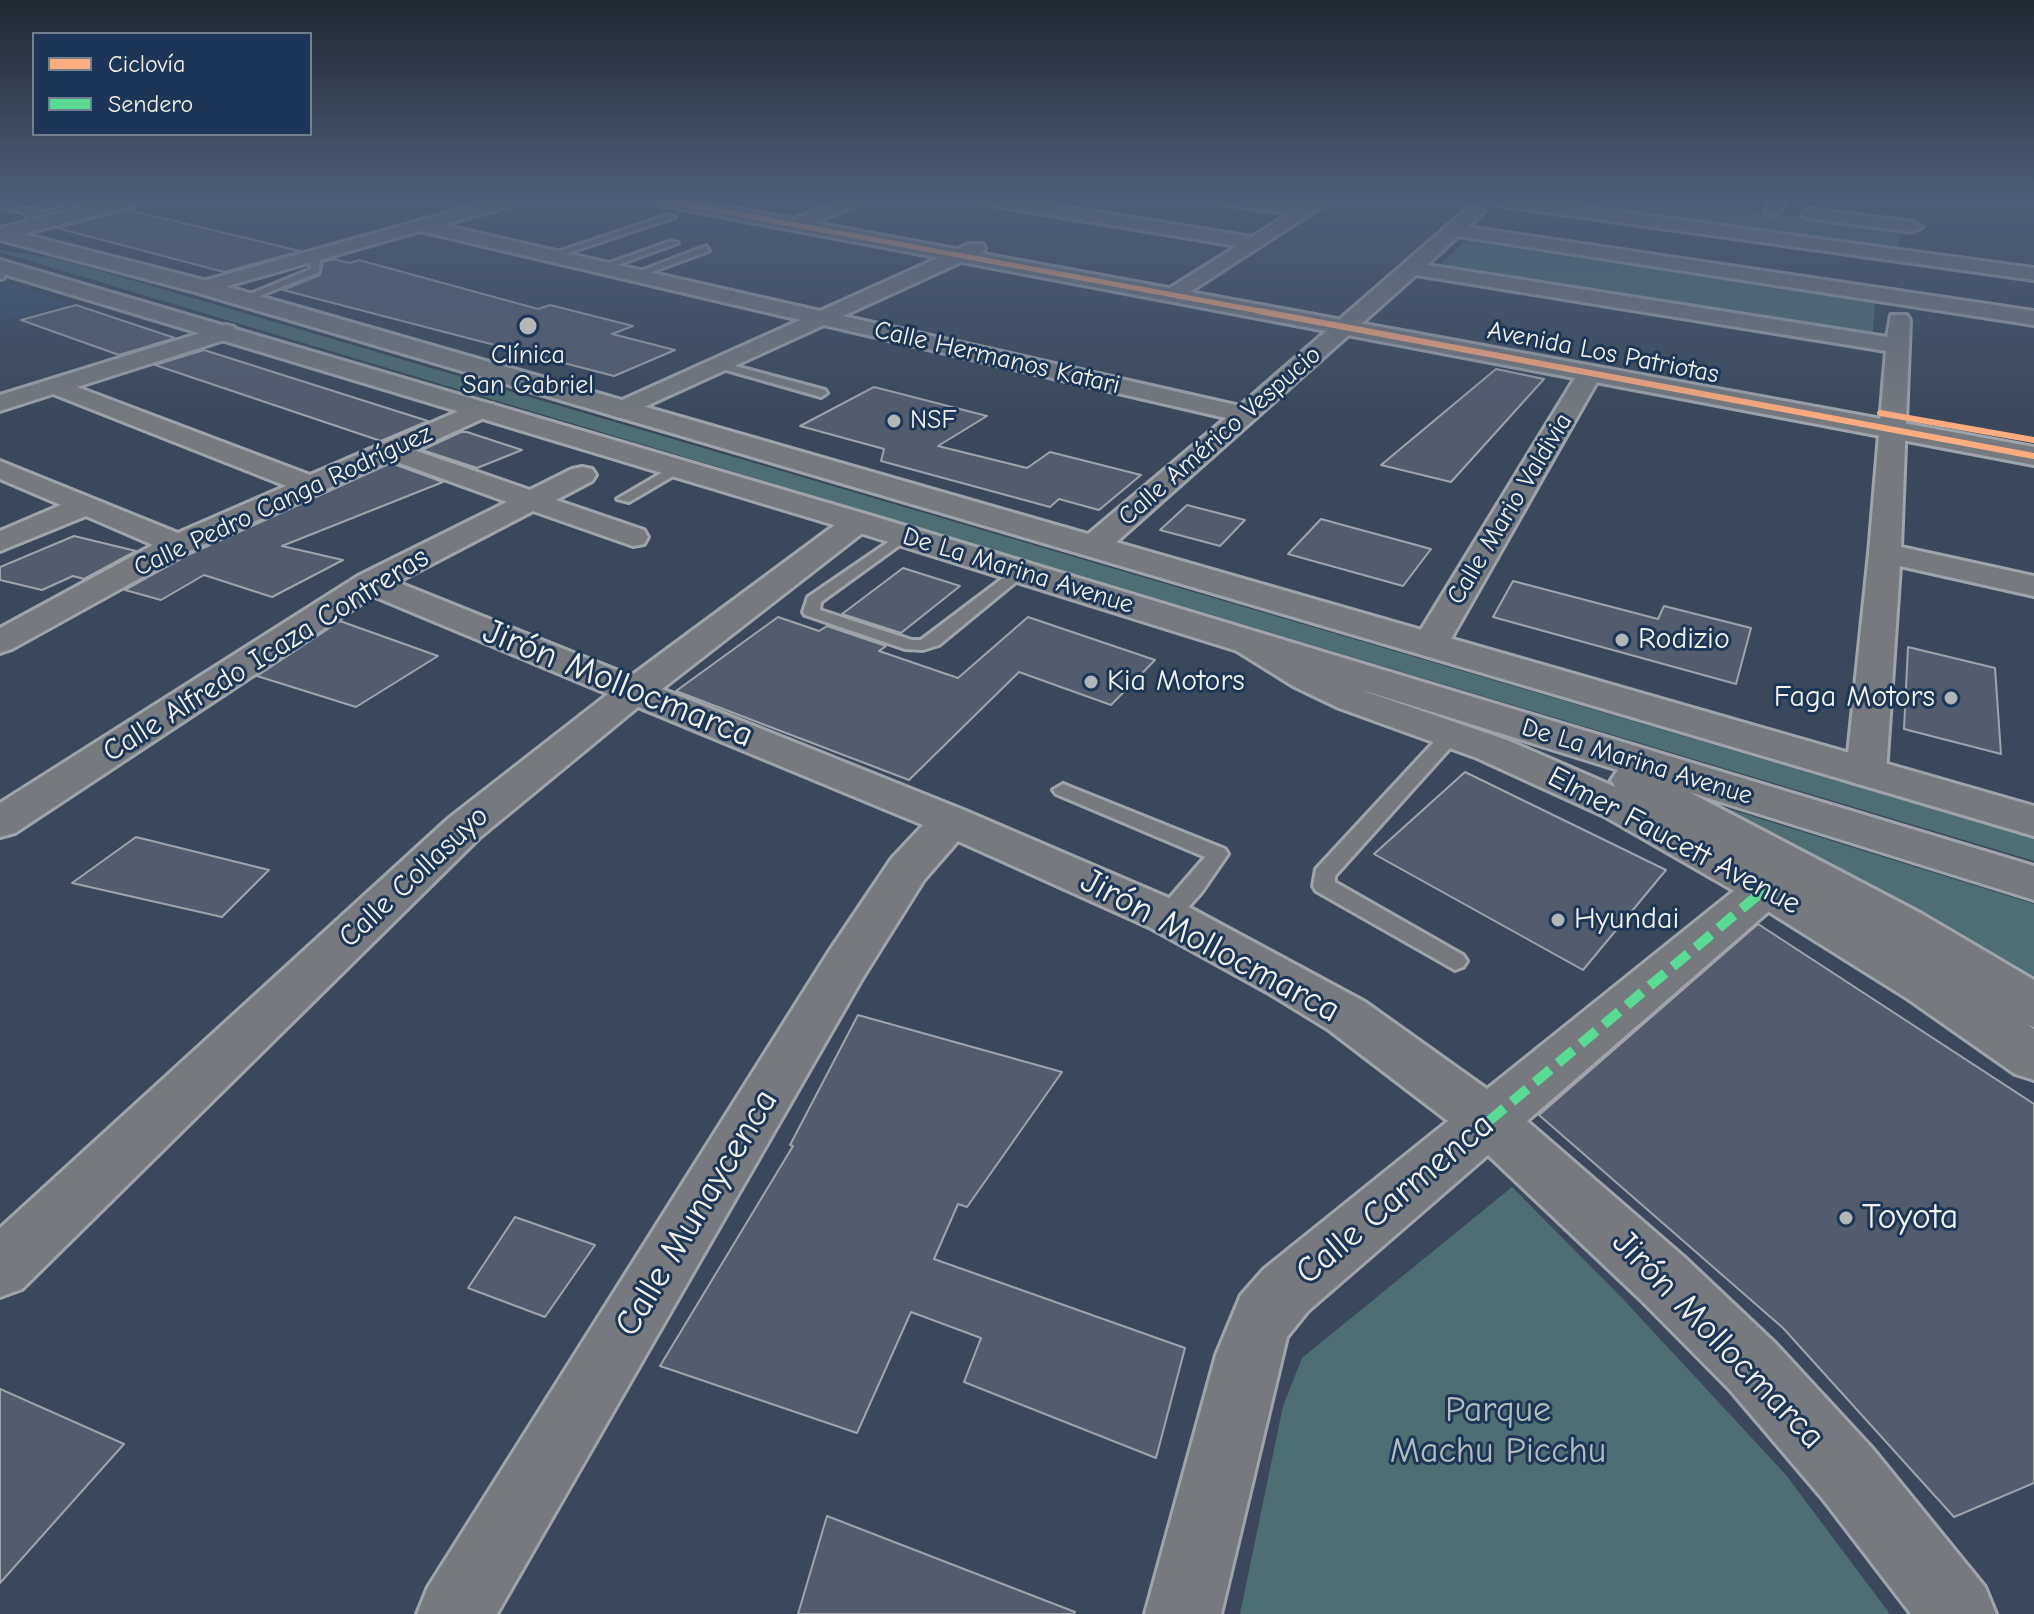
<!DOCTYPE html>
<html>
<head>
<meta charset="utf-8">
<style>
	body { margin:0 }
	#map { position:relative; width:2034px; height:1614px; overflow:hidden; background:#3b485b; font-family:"Comic Neue",sans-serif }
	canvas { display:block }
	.legend { position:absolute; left:32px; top:32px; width:280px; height:104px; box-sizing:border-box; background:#1d3557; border:2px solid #738091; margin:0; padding:10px 14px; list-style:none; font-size:24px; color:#f4f1e8 }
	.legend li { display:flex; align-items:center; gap:16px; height:40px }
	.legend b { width:40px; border:2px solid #738091 }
</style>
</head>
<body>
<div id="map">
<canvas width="2034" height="1614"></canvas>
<ul class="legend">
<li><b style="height:10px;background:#ffac80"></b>Ciclovía</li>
<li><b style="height:10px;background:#5adb95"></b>Sendero</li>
</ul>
</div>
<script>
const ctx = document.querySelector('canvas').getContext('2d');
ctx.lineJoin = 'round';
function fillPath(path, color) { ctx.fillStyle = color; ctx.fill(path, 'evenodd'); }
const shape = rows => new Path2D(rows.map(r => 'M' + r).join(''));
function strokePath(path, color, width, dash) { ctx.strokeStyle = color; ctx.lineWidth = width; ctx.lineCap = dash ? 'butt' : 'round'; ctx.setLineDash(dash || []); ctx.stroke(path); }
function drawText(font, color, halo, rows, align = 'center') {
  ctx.font = font + ' "Comic Neue",sans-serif'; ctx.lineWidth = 6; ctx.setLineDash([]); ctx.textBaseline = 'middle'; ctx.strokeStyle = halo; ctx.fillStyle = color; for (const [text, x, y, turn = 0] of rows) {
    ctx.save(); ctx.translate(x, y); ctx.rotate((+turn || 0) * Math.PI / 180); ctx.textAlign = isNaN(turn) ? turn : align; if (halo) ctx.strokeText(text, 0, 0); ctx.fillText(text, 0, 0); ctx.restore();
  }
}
fillPath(shape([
	[0,280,71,303,0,322]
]), '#394d70');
fillPath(shape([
	[1503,197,1653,197,1901,228,1897,252,1501,199],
	[1469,238,1875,302,1872,341,1436,269],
	[0,250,53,258,94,269,2034,839,2034,861,0,252],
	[1710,803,2034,904,2034,986],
	[1512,1187,1623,1299,1786,1475,1890,1614,1240,1614,1283,1406,1302,1358]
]), '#4d6e72');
const building = shape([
	[129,210,200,227,300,251,224,272,57,228,129,210],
	[333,259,350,263,359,260,538,309,550,305,633,326,612,334,675,350,614,376,283,290,320,275,323,262,333,259],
	[76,305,175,338,119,355,21,320,76,305],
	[204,350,428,421,381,441,155,365,204,350],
	[1496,369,1544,379,1451,482,1381,465,1496,369],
	[874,387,987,416,938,446,1027,468,1050,452,1141,475,1099,510,1059,499,1050,507,881,461,884,449,800,426,874,387],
	[461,432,467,432,522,450,477,468,422,450,461,432],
	[391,463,443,482,282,546,343,560,272,597,204,575,161,600,125,590,190,554,391,463],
	[1187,505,1245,520,1220,546,1160,530,1187,505],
	[1321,519,1431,549,1403,586,1288,554,1321,519],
	[74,536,136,551,84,579,73,576,42,590,0,580,0,567,74,536],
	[903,568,960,586,901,633,842,614,903,568],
	[1513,581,1658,619,1664,606,1751,628,1736,684,1493,617,1513,581],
	[778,617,819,631,827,626,886,646,879,651,958,678,1028,617,1155,660,1111,705,1019,672,909,780,676,691,778,617],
	[340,621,438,656,356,707,257,676,340,621],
	[1908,647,1995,668,2001,754,1904,729,1908,647],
	[1465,772,1666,870,1583,970,1374,854,1465,772],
	[136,837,269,870,222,917,72,883,136,837],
	[1758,924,2034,1104,2034,1483,1954,1517,1783,1328,1539,1115,1758,924],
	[858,1015,1062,1072,967,1207,958,1204,934,1259,1185,1348,1156,1458,964,1382,981,1338,911,1312,857,1433,660,1366,793,1146,790,1145,858,1015],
	[515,1217,595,1245,545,1317,468,1288,515,1217],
	[0,1389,124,1444,0,1583,0,1389],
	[827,1516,1075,1612,1074,1614,798,1614,827,1516]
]);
fillPath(building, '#535c6d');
strokePath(building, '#9fa4ab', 2);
const lane = shape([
	[65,200,95,205,91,207,65,204,33,212,34,218,30,221,25,213,0,207,0,203,29,209,65,200],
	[668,215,675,217,553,258,545,256,668,215],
	[671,241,678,243,606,269,598,267,671,241],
	[706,246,709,251,638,277,630,275,706,246],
	[315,253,320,256,319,272,247,301,238,299,311,269,310,256,315,253],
	[0,273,4,274,4,278,0,279,0,273],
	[720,362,825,390,827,393,821,397,716,367,714,365,720,362],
	[675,465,687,468,629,502,617,499,675,465],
	[903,532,908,533,908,539,821,602,820,610,912,640,921,640,1015,569,1025,569,1028,572,939,645,923,650,905,649,805,615,803,612,808,597,903,532],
	[1452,728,1459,730,1461,734,1459,738,1335,876,1335,882,1463,955,1467,961,1463,967,1455,970,1316,891,1313,886,1316,869,1445,730,1452,728],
	[1063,784,1225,849,1228,854,1201,893,1175,922,1159,922,1156,916,1159,910,1205,857,1056,794,1053,790,1063,784]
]);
const street = shape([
	[505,197,531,197,529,201,442,225,820,311,969,244,983,244,985,248,983,252,843,316,1240,406,1469,207,1475,206,1484,211,1468,227,2034,311,2034,325,1458,236,1427,265,1887,337,1891,315,1907,315,1910,320,1909,346,1901,547,2034,576,2034,596,1900,566,1886,773,1880,782,1866,786,1852,782,1846,773,1869,553,1886,351,1416,275,1103,554,1092,556,1081,554,1076,547,1081,540,1226,418,824,325,620,418,611,415,607,410,611,405,800,320,420,231,203,293,193,287,196,283,505,197],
	[854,197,878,197,799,229,787,229,784,225,787,221,854,197],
	[964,197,1003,197,1252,237,1289,214,1209,202,1201,197,1243,197,1303,205,1316,197,1336,197,1179,299,1172,301,1162,295,1165,291,1237,246,972,202,964,197],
	[1481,197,1510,197,2034,268,2034,280,1488,204,1482,203,1481,197],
	[1770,197,1786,197,1779,214,1767,214,1764,210,1770,197],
	[1811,209,1913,222,1922,227,1913,232,1805,218,1802,214,1805,210,1811,209],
	[226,325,234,327,237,332,234,337,77,387,310,475,475,404,493,404,497,409,493,414,414,450,530,490,572,469,582,467,592,469,596,475,592,481,556,500,644,530,648,537,644,544,633,546,533,511,397,582,631,676,847,516,858,513,869,516,873,522,869,528,662,689,966,811,1183,904,1365,1002,1487,1089,1751,877,1767,872,1783,877,1790,888,1783,899,1527,1121,1684,1257,1776,1344,1872,1448,1985,1587,1996,1614,1911,1614,1822,1498,1730,1390,1640,1299,1488,1155,1308,1311,1287,1337,1221,1614,1145,1614,1216,1355,1241,1295,1264,1269,1448,1121,1329,1030,1267,992,1151,928,958,841,924,880,862,979,497,1614,417,1614,428,1587,828,953,892,858,923,825,638,707,479,838,22,1289,0,1297,0,1228,449,818,608,694,373,596,15,833,0,837,0,803,358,576,507,502,391,460,189,551,12,649,0,653,0,628,153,545,86,516,0,551,0,531,61,505,0,479,0,461,178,533,286,486,53,394,0,411,0,395,226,325],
	[1590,366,1599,368,1602,373,1447,646,1441,653,1429,657,1417,653,1411,646,1578,373,1581,368,1590,366]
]);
const secondary = shape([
	[123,197,153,197,150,201,0,240,0,228,123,197],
	[636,197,673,197,2034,447,2034,465,645,202,636,197],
	[1250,632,1263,635,1321,670,1367,692,1507,740,1636,796,1784,876,1944,971,2034,1029,2034,1080,2015,1074,1908,999,1750,900,1604,816,1477,758,1339,708,1293,686,1237,651,1232,643,1237,635,1250,632]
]);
const primary = shape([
	[0,228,211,282,2034,806,2034,836,195,292,0,240,0,228],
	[0,260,869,515,2034,866,2034,900,1689,792,1922,914,2034,980,2034,1027,2015,1021,1888,940,1617,790,1611,780,1618,770,847,529,0,273,0,260]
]);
strokePath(lane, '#9fa4ab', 6);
strokePath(street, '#9fa4ab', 6);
strokePath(secondary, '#9fa4ab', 6);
strokePath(primary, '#9fa4ab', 6);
fillPath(lane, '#767a7f');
fillPath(street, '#767a7f');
fillPath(secondary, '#767a7f');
fillPath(primary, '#767a7f');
strokePath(shape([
	[1756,897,1767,888]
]), '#5adb95', 8, [15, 8]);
strokePath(shape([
	[1489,1121,1758,895]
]), '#5adb95', 10, [20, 10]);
strokePath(shape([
	[645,197,1270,313]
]), '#ffac80', 5);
strokePath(shape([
	[1259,311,2034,456],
	[1880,413,2034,440]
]), '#ffac80', 6);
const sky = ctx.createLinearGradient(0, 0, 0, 423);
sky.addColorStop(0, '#202832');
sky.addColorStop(0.47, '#4f5e77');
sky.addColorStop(1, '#4f5e7700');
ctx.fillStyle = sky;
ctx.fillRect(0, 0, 2034, 423);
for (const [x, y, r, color] of [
	[528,326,10,"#b3b6b7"],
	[894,421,8,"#b3b6b7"],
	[1622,640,8,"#b3b6b7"],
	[1091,682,8,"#b3b6b7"],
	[1951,698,8,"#b3b6b7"],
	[1558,920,8,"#b3b6b7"],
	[1846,1218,8,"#b3b6b7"]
]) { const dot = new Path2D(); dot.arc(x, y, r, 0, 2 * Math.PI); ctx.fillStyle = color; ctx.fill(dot); strokePath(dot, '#1d3557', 3); }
drawText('26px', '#f4f1e8', '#1d3557', [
	["Avenida Los Patriotas",1603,353,11],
	["Calle Hermanos Katari",997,358,13],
	["Calle Américo Vespucio",1220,436,-41],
	["Calle Pedro Canga Rodríguez",283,501,-25],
	["Calle Mario Valdivia",1510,509,-59],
	["De La Marina Avenue",1018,571,17],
	["De La Marina Avenue",1637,762,17]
]);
drawText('26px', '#f4f1e8', '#1d3557', [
	["Clínica",528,356],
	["San Gabriel",528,386],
	["NSF",910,421,"left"]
]);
drawText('30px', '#f4f1e8', '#1d3557', [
	["Rodizio",1638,640],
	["Kia Motors",1107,682],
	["Faga Motors",1935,698,"right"],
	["Hyundai",1574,920]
], 'left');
drawText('30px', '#f4f1e8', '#1d3557', [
	["Calle Alfredo Icaza Contreras",266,655,-32],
	["Elmer Faucett Avenue",1674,841,28],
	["Calle Collasuyo",414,877,-43]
]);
drawText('36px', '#f4f1e8', '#1d3557', [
	["Jirón Mollocmarca",618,684,22],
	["Jirón Mollocmarca",1210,946,28],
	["Calle Carmenca",1395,1199,-40],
	["Calle Munaycenca",697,1213,-59],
	["Jirón Mollocmarca",1718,1340,46]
]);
drawText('36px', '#f4f1e8', '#1d3557', [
	["Toyota",1862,1218]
], 'left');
drawText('36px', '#b2bfba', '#1d3557', [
	["Parque",1498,1411],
	["Machu Picchu",1498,1452]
]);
</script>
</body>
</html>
